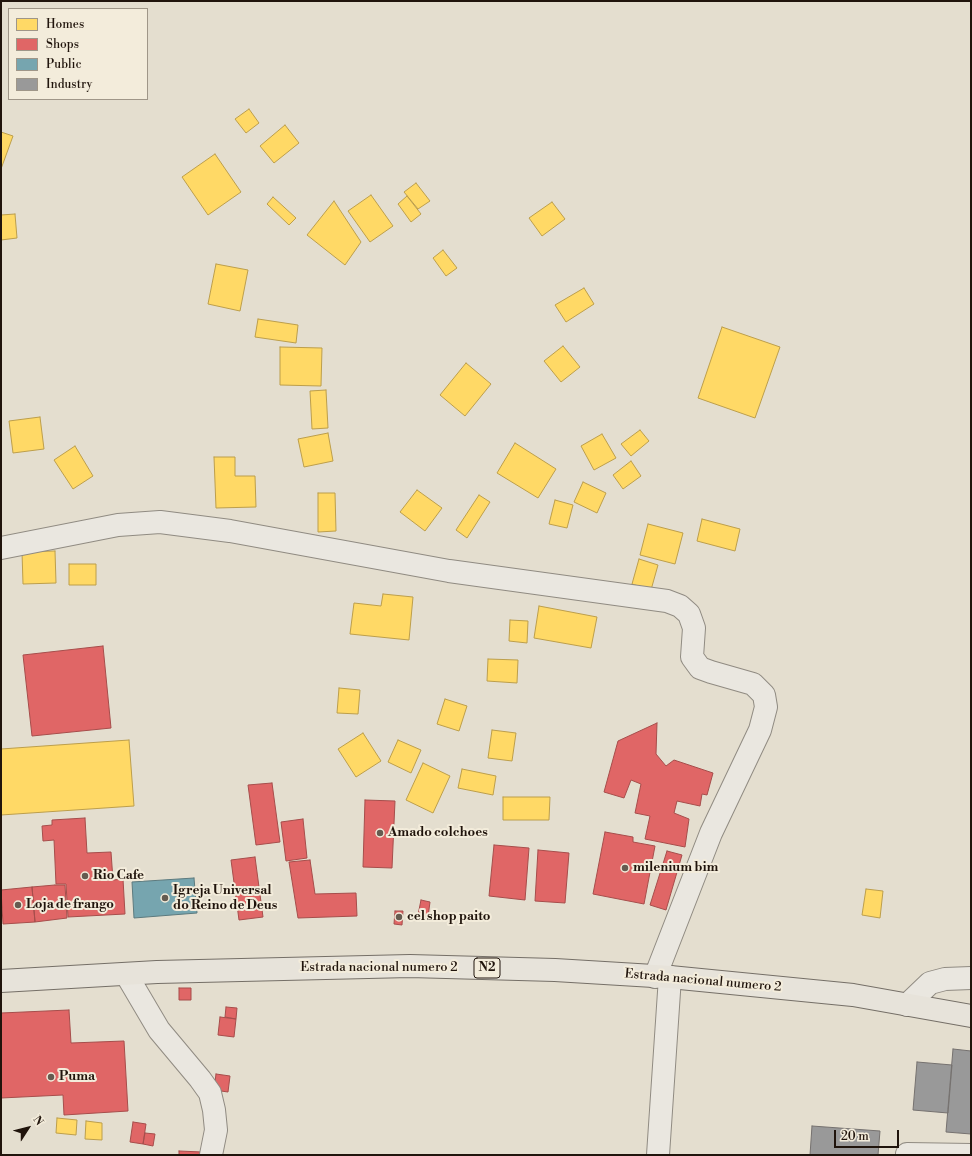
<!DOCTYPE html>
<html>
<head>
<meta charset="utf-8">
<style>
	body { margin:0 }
	#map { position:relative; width:972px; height:1156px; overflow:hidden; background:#e4decf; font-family:"Libre Bodoni",serif }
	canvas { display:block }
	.frame { position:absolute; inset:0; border:2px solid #20140c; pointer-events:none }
	.legend { position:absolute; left:8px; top:8px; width:140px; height:92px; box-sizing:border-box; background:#f3ecdb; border:1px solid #9f9688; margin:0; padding:5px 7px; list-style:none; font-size:12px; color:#20140c }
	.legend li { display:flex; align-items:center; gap:8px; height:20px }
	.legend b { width:20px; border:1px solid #9f9688 }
	.north { position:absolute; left:8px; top:1108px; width:40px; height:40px; -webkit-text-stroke:3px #f3ecdb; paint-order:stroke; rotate:54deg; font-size:11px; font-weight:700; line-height:16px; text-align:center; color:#20140c }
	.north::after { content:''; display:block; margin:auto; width:14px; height:18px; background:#20140c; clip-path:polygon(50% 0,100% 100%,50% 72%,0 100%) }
	.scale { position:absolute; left:834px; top:1130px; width:65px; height:18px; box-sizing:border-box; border:2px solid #20140c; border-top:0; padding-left:5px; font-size:12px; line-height:14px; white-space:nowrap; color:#20140c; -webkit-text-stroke:3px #f3ecdb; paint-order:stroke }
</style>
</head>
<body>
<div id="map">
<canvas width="972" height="1156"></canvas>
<div class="frame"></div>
<ul class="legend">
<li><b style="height:11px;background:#ffd966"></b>Homes</li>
<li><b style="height:11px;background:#e06666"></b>Shops</li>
<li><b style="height:11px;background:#76a5af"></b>Public</li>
<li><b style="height:11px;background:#999"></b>Industry</li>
</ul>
<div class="north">N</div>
<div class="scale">20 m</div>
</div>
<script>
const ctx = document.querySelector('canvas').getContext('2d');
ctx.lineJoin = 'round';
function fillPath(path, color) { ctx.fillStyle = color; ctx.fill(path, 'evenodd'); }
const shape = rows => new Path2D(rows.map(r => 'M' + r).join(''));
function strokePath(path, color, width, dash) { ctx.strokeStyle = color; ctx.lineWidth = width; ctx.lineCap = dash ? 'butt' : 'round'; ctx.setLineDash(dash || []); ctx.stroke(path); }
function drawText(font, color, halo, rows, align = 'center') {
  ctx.font = font + ' "Libre Bodoni",serif'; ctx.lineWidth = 4; ctx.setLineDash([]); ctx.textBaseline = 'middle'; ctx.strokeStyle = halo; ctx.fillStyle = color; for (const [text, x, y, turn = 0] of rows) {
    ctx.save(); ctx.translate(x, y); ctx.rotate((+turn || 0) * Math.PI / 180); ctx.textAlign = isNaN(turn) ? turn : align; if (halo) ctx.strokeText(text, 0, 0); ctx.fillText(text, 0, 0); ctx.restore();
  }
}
const homes = shape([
	[249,109,259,123,246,133,235,119,249,109],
	[285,125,299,143,274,163,260,146,285,125],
	[1,132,13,136,1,169,1,132],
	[215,154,241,192,208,215,182,177,215,154],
	[416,183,430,201,418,209,404,192,416,183],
	[371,195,393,226,370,242,348,211,371,195],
	[407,196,421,214,411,222,398,204,407,196],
	[273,197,296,218,289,225,267,204,273,197],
	[334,201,361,242,345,265,307,235,334,201],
	[552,202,565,219,542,236,529,218,552,202],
	[15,214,17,238,1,240,1,215,15,214],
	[443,250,457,268,446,276,433,258,443,250],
	[216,264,248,270,240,311,208,304,216,264],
	[584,288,594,304,566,322,555,305,584,288],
	[258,319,298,325,296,343,255,337,258,319],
	[722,327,780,347,755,418,698,398,722,327],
	[563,346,580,367,561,382,544,361,563,346],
	[280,347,322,348,321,386,280,385,280,347],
	[466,363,491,384,465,416,440,395,466,363],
	[326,390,328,428,312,429,310,391,326,390],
	[40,417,44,449,13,453,9,421,40,417],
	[640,430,649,441,631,456,621,444,640,430],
	[328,433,333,461,304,467,298,439,328,433],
	[602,434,616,458,594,470,581,446,602,434],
	[515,443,556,469,538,498,497,473,515,443],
	[75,446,93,476,73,489,54,460,75,446],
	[214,457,235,457,235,476,255,476,256,507,216,508,214,457],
	[631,461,641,476,623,489,613,475,631,461],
	[583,482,606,493,597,513,574,502,583,482],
	[417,490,442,508,425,531,400,512,417,490],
	[318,493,335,493,336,531,318,532,318,493],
	[479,495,490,502,467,538,456,530,479,495],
	[555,500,573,505,567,528,549,524,555,500],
	[702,519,740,529,735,551,697,541,702,519],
	[648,524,683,533,675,564,640,555,648,524],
	[55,551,56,583,23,584,22,552,55,551],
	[639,559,658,565,651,590,632,584,639,559],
	[69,564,96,564,96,585,69,585,69,564],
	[383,594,413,597,409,640,350,634,354,603,381,606,383,594],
	[539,606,597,617,591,648,534,638,539,606],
	[510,620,528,621,527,643,509,641,510,620],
	[488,659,518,660,517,683,487,681,488,659],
	[339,688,360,690,358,714,337,713,339,688],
	[445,699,467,706,459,731,437,724,445,699],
	[492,730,516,733,512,761,488,758,492,730],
	[363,733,381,761,356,777,338,749,363,733],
	[129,740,134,806,1,815,1,749,129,740],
	[398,740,421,750,411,773,388,762,398,740],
	[423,763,450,776,433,813,406,800,423,763],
	[462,769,496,776,493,795,458,788,462,769],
	[503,797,550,797,549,820,503,820,503,797],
	[866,889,883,891,880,918,862,915,866,889],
	[57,1118,77,1120,76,1135,56,1133,57,1118],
	[86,1121,102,1123,102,1140,85,1139,86,1121]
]);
fillPath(homes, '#ffd966');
strokePath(homes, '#bc9e4b', 1);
const shops = shape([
	[103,646,111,728,32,736,23,655,103,646],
	[657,723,656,754,666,766,674,760,713,773,707,795,702,794,700,806,677,801,674,813,689,819,685,847,645,839,650,816,635,813,641,784,631,780,624,798,604,792,618,741,657,723],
	[272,783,280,842,256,845,248,785,272,783],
	[365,800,395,801,392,868,363,867,365,800],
	[85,818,87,853,111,852,113,880,123,879,125,914,68,917,66,884,56,884,54,840,43,841,42,826,52,825,52,820,85,818],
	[303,819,307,858,286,861,281,822,303,819],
	[605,832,633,837,633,842,655,846,644,904,593,894,605,832],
	[494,845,529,848,525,900,489,896,494,845],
	[538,850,569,853,565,903,535,901,538,850],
	[667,851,682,855,666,910,650,905,667,851],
	[255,857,263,917,239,920,231,860,255,857],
	[310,860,315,894,356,893,357,916,298,918,289,862,310,860],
	[55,885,65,885,67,918,35,922,32,887,55,885],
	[32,887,35,922,3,924,1,890,32,887],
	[421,900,430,902,428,917,418,915,421,900],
	[395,911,403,911,402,925,394,924,395,911],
	[179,988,191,988,191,1000,179,1000,179,988],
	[226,1007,237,1008,236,1019,225,1017,226,1007],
	[69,1010,71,1043,124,1041,128,1111,64,1115,63,1095,1,1098,1,1013,69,1010],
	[220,1017,236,1019,234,1037,218,1035,220,1017],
	[216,1074,230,1076,228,1092,214,1090,216,1074],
	[133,1122,146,1124,143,1144,130,1142,133,1122],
	[145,1133,155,1134,153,1146,143,1144,145,1133],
	[179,1151,202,1152,202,1155,179,1155,179,1151]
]);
fillPath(shops, '#e06666');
strokePath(shops, '#a64d4b', 1);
const public = shape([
	[194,878,197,913,134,918,132,882,194,878]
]);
fillPath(public, '#76a5af');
strokePath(public, '#5c7a7e', 1);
const industry = shape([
	[953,1049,971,1051,971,1134,946,1132,953,1049],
	[917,1062,952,1065,948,1113,913,1110,917,1062],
	[812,1126,880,1131,878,1155,810,1155,812,1126]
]);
fillPath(industry, '#999');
strokePath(industry, '#75716f', 1);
const minor = shape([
	[1,548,118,525,160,522,230,531,449,571,667,601,680,606,689,614,694,628,692,657,700,668,711,672,753,684,764,695,766,707,760,730,711,833,655,977],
	[126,974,159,1030,200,1079,210,1093,214,1110,216,1130,211,1155],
	[907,1005,930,983,945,979,971,978],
	[907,1154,971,1155],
	[658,1155,670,977]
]);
const major = shape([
	[1,981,157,972,410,966,555,970,670,977,853,995,971,1016]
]);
strokePath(minor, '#908b82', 24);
strokePath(major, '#756f67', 24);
strokePath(minor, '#eae7e0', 22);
strokePath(major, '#e7e3da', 22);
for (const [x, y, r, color] of [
	[380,833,4,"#655b50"],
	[625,868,4,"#655b50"],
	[85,876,4,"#655b50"],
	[165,898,4,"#655b50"],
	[18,905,4,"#655b50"],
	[399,917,4,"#655b50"],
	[51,1077,4,"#655b50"]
]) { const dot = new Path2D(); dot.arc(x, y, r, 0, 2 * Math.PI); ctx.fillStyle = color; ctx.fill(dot); strokePath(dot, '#f3ecdb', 1.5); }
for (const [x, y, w] of [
	[487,968,26]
]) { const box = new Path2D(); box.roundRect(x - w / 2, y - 10, w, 20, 3); ctx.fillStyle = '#f3ecdb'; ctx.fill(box); strokePath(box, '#20140c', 1); }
drawText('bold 12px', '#20140c', null, [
	["N2",487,968]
]);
drawText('bold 13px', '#20140c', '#f3ecdb', [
	["Amado colchoes",388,833],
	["milenium bim",633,868],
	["Rio Cafe",93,876],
	["Igreja Universal",173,891],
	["do Reino de Deus",173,906],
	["Loja de frango",26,905],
	["cel shop paito",407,917],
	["Puma",59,1077]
], 'left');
drawText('13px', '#20140c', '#f3ecdb', [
	["Estrada nacional numero 2",379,968],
	["Estrada nacional numero 2",703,981,5]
]);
</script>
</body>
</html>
